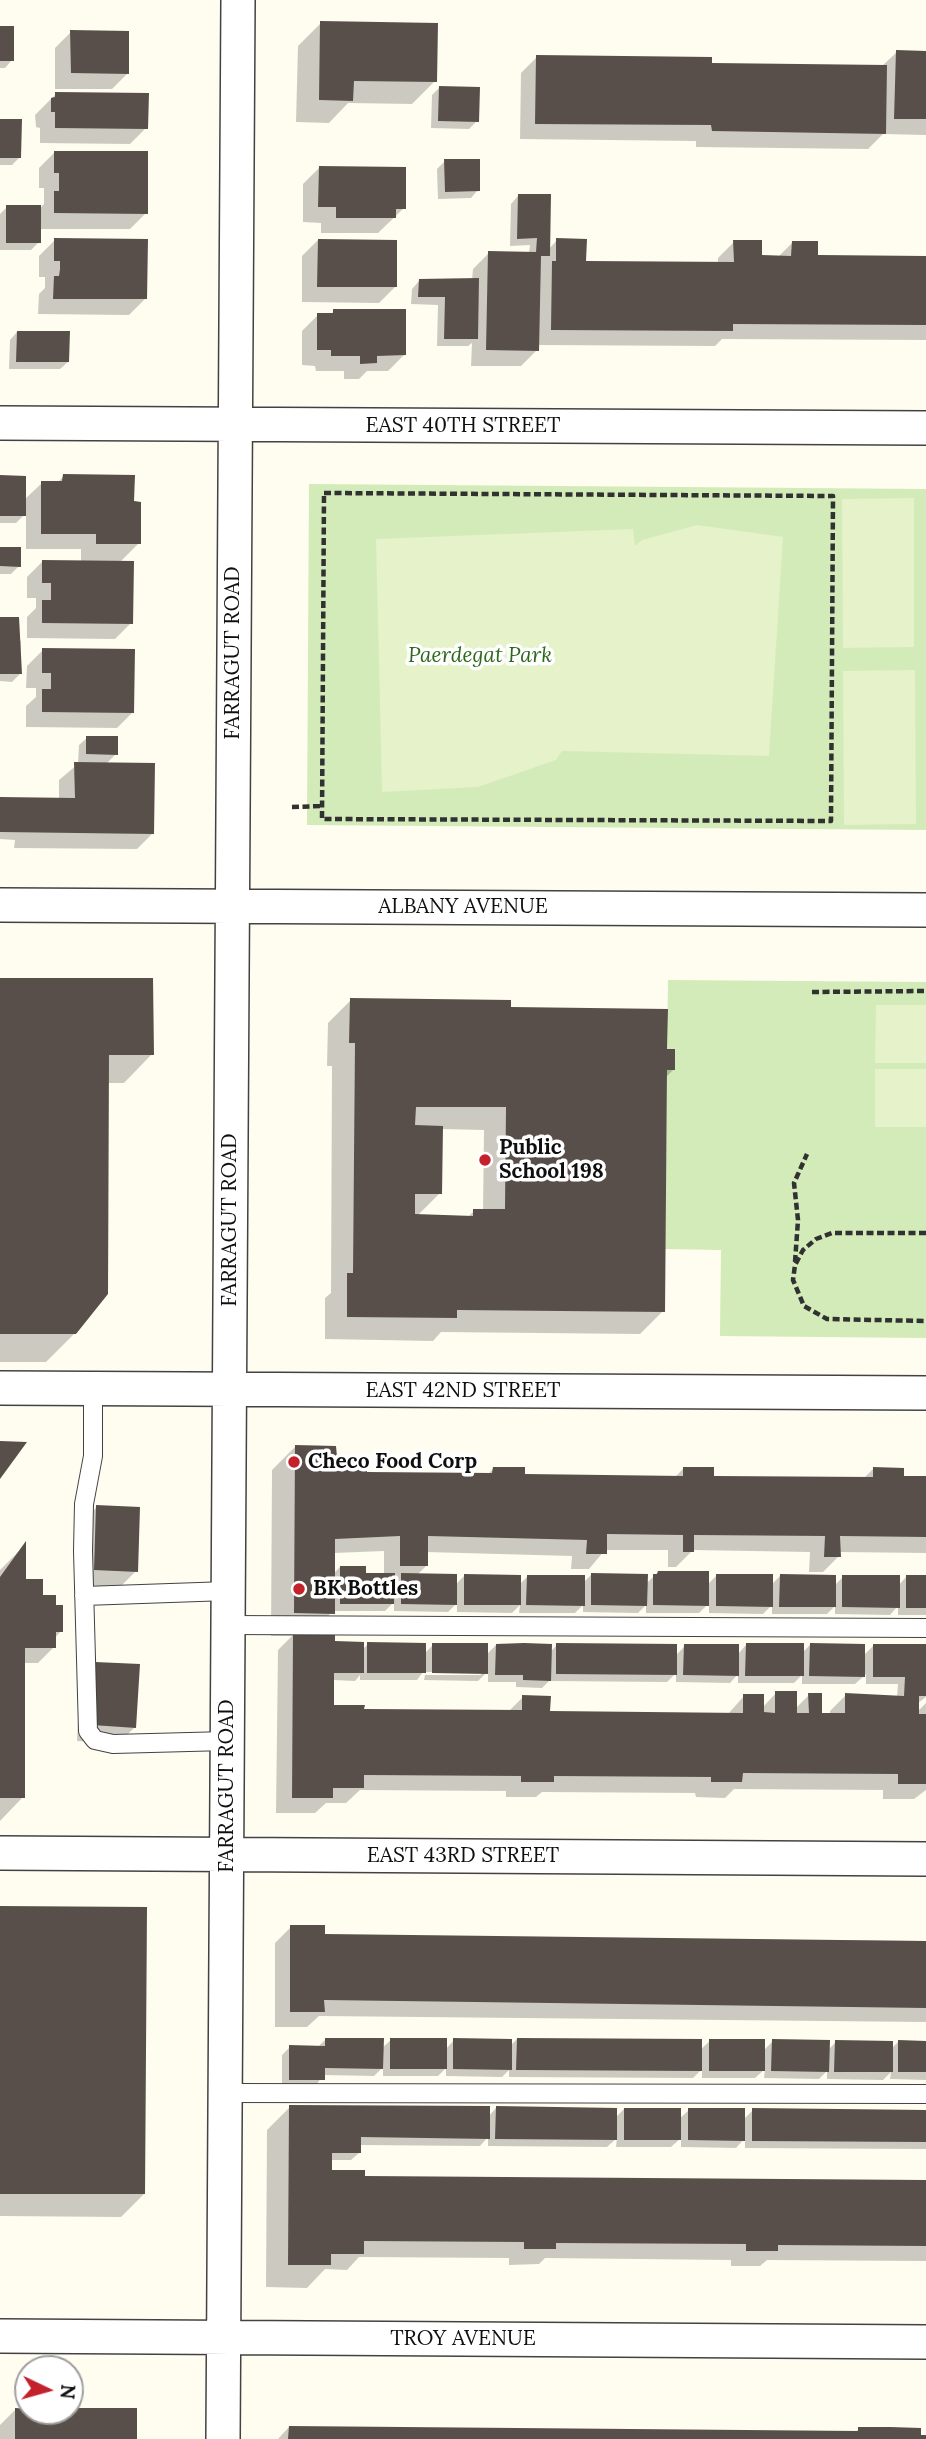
<!DOCTYPE html>
<html>
<head>
<meta charset="utf-8">
<style>
	body { margin:0 }
	#map { position:relative; width:926px; height:2439px; overflow:hidden; background:#fffcf0; font-family:Lora,serif }
	canvas { display:block }
	.north { position:absolute; left:14px; top:2355px; width:70px; height:70px; box-sizing:border-box; background:#fff; border:2px solid #9f9f9f; border-radius:50%; rotate:95deg; font-size:19px; font-weight:700; line-height:28px; text-align:center; color:#0f0f0f }
	.north::after { content:''; display:block; margin:auto; width:24px; height:32px; background:#c3222c; clip-path:polygon(50% 0,100% 100%,50% 72%,0 100%) }
</style>
</head>
<body>
<div id="map">
<canvas width="926" height="2439"></canvas>
<div class="north">N</div>
</div>
<script>
const ctx = document.querySelector('canvas').getContext('2d');
ctx.lineJoin = 'round';
function fillPath(path, color) { ctx.fillStyle = color; ctx.fill(path, 'evenodd'); }
const shape = rows => new Path2D(rows.map(r => 'M' + r).join(''));
function strokePath(path, color, width, dash) { ctx.strokeStyle = color; ctx.lineWidth = width; ctx.lineCap = dash ? 'butt' : 'round'; ctx.setLineDash(dash || []); ctx.stroke(path); }
function drawText(font, color, halo, rows, align = 'center') {
  ctx.font = font + ' Lora,serif'; ctx.lineWidth = 7; ctx.setLineDash([]); ctx.textBaseline = 'middle'; ctx.strokeStyle = halo; ctx.fillStyle = color; for (const [text, x, y, turn = 0] of rows) {
    ctx.save(); ctx.translate(x, y); ctx.rotate((+turn || 0) * Math.PI / 180); ctx.textAlign = isNaN(turn) ? turn : align; if (halo) ctx.strokeText(text, 0, 0); ctx.fillText(text, 0, 0); ctx.restore();
  }
}
fillPath(shape([
	[309,484,926,489,926,830,307,825],
	[668,980,926,982,926,1338,720,1336,721,1250,665,1249,667,1070,675,1069,675,1049,667,1049]
]), '#d3ebb8');
fillPath(shape([
	[914,498,914,647,843,648,842,499],
	[697,525,783,537,769,756,562,751,556,760,478,787,382,792,376,539,633,529,635,546,642,540],
	[915,670,916,824,844,825,843,671],
	[876,1005,926,1005,926,1063,875,1063],
	[875,1069,926,1069,926,1127,875,1127]
]), '#e5f2ca');
fillPath(shape([
	[321,23,435,81,412,104,348,103,329,123,296,122,298,46],
	[0,28,12,60,5,68,0,68],
	[71,32,128,73,112,89,55,89,55,48],
	[897,52,926,52,926,135,883,134,868,149,696,147,696,141,520,139,521,73,537,57,711,65,882,66],
	[440,87,477,121,469,129,431,128,432,95],
	[56,94,146,128,130,144,40,143,40,128,36,127,35,115],
	[0,120,20,157,12,165,0,165],
	[55,152,146,213,130,229,39,229,39,242,31,250,0,250,0,214,7,207,41,207,44,204,44,188,39,188,39,168],
	[445,161,478,190,471,198,438,199,437,169],
	[319,168,404,208,378,233,321,233,321,223,303,222,303,184],
	[518,196,549,249,557,240,585,263,718,264,718,258,734,242,760,257,778,257,792,243,817,257,926,258,926,340,722,339,715,346,537,345,537,350,521,366,471,366,472,343,468,346,437,346,438,305,411,304,412,289,419,281,472,280,473,269,489,253,529,253,530,245,510,246,511,204],
	[55,240,145,299,129,315,38,314,39,294,45,288,45,277,39,277,39,256],
	[318,240,395,287,379,303,302,302,302,256],
	[334,311,404,355,388,371,367,371,359,379,344,379,344,371,316,371,315,366,302,365,302,331,318,315,330,315],
	[17,332,68,362,60,369,9,369,10,340],
	[64,476,133,503,139,543,120,562,131,623,115,639,27,638,27,617,36,608,36,598,27,598,27,577,43,561,81,562,81,549,26,549,26,513,16,523,0,523,0,477,24,500,42,483,57,483],
	[0,549,19,566,11,574,0,574],
	[0,619,17,642,21,641,20,674,12,682,0,681],
	[43,650,133,712,117,728,26,727,26,706,36,697,36,688,26,688,27,666],
	[87,738,116,754,106,764,153,833,137,849,14,848,15,840,0,839,0,799,59,799,59,780,78,764,79,745],
	[0,979,152,1054,124,1083,107,1083,75,1333,46,1362,0,1362],
	[351,1000,509,1009,665,1050,674,1069,665,1078,663,1311,640,1334,441,1332,433,1341,325,1339,325,1298,331,1293,332,1066,327,1066,328,1023],
	[441,1129,484,1130,483,1211,474,1211,467,1218,418,1215,440,1193],
	[295,1447,366,1474,487,1475,493,1469,523,1476,675,1477,684,1468,712,1478,863,1479,873,1469,902,1478,926,1478,926,1553,839,1552,839,1556,823,1572,809,1572,810,1552,693,1550,676,1567,668,1567,668,1550,605,1550,589,1569,571,1569,572,1556,426,1552,426,1566,417,1575,455,1585,465,1575,519,1585,528,1576,583,1583,591,1575,646,1584,658,1572,707,1585,717,1575,771,1585,780,1576,835,1585,843,1577,898,1586,906,1577,926,1577,926,1615,898,1615,898,1606,890,1615,835,1614,835,1606,827,1614,772,1614,772,1605,763,1614,709,1613,709,1603,699,1613,646,1613,646,1605,638,1613,583,1612,583,1605,575,1613,519,1613,520,1605,512,1613,457,1612,457,1603,448,1612,394,1611,394,1602,385,1611,333,1611,311,1634,333,1646,363,1649,368,1644,425,1653,433,1645,486,1655,496,1645,550,1652,557,1645,675,1656,685,1646,738,1654,747,1644,802,1653,810,1645,863,1656,874,1645,926,1646,926,1697,918,1703,917,1712,926,1703,926,1790,914,1799,883,1799,883,1790,734,1789,725,1798,696,1797,695,1793,542,1792,536,1797,506,1797,506,1791,360,1790,346,1803,326,1803,315,1813,276,1813,278,1650,292,1636,271,1636,272,1470],
	[384,1551,384,1575,365,1575,340,1567,333,1574,334,1553],
	[488,1671,488,1682,516,1682,516,1687,542,1688,549,1681,667,1682,676,1673,676,1682,730,1683,738,1674,738,1683,794,1683,802,1675,802,1684,855,1684,866,1674,866,1684,898,1684,897,1697,846,1695,830,1711,830,1715,821,1715,809,1695,795,1709,776,1693,763,1707,744,1696,728,1714,548,1712,523,1697,508,1712,362,1711,332,1707,333,1680,355,1681,360,1675,360,1680,417,1680,423,1672,481,1672,481,1675,425,1675,424,1680,478,1681],
	[97,1507,136,1571,120,1587,79,1585,81,1523],
	[25,1545,24,1583,54,1607,61,1631,54,1639,54,1647,38,1663,24,1663,23,1797,0,1821,0,1570],
	[80,1680,135,1727,119,1743,77,1741],
	[0,1908,144,2194,121,2217,0,2216],
	[291,1927,323,1936,926,1941,926,2022,319,2016,307,2027,275,2027,275,1943],
	[326,2039,382,2048,391,2040,446,2049,454,2040,510,2046,517,2039,700,2050,710,2041,763,2051,773,2041,828,2050,836,2042,891,2049,898,2042,926,2042,926,2080,890,2079,891,2072,883,2080,827,2079,827,2071,819,2079,764,2078,765,2069,755,2078,702,2078,702,2069,693,2078,509,2077,509,2070,502,2077,446,2076,446,2068,438,2076,383,2076,383,2067,374,2076,323,2075,315,2087,282,2087,282,2055,290,2047,318,2047],
	[290,2107,488,2117,496,2108,615,2118,624,2109,679,2119,689,2110,743,2120,753,2110,926,2112,926,2149,745,2148,745,2138,736,2148,681,2147,681,2138,671,2147,616,2147,617,2138,607,2147,488,2146,488,2137,480,2146,359,2145,359,2153,351,2160,330,2160,330,2172,363,2177,926,2182,926,2261,767,2260,760,2266,731,2266,731,2260,545,2258,539,2264,509,2265,509,2258,359,2257,347,2270,325,2269,307,2288,266,2287,267,2130],
	[15,2410,70,2410,135,2439,0,2439,0,2425],
	[289,2427,855,2432,859,2429,926,2439,278,2439]
]), '#0003');
fillPath(shape([
	[320,21,438,23,437,82,354,81,353,101,319,100],
	[0,26,14,26,14,61,0,61],
	[70,30,129,31,129,74,71,73],
	[896,50,926,51,926,119,894,119],
	[536,55,712,57,712,63,887,65,886,134,712,131,711,125,535,124],
	[439,86,480,87,479,122,438,121],
	[55,92,149,93,148,129,55,128,55,112,51,112,51,98,55,97],
	[0,119,22,119,21,158,0,158],
	[54,151,148,151,148,214,54,213,54,191,59,191,59,173,54,173],
	[444,159,480,159,480,191,445,192],
	[319,166,406,167,406,209,396,209,396,218,336,218,336,207,318,207],
	[518,194,551,194,550,256,541,256,539,351,486,350,488,251,536,252,537,238,517,239],
	[6,205,41,205,41,243,6,243],
	[54,238,148,239,147,299,53,299,54,276,59,276,60,269,60,261,54,261],
	[556,238,587,239,586,261,734,262,733,240,762,240,762,255,791,256,792,241,818,241,818,255,926,256,926,325,733,324,733,331,551,330,552,261,556,261],
	[318,239,397,240,397,287,317,287],
	[479,278,478,339,444,339,445,297,418,297,419,279],
	[333,309,406,309,406,355,377,356,377,363,360,364,360,356,331,356,331,350,317,350,317,313,333,313],
	[17,331,70,331,69,362,16,362],
	[63,474,135,475,134,501,141,502,141,544,96,544,96,534,41,534,41,481,62,481],
	[0,475,26,476,26,516,0,516],
	[0,547,21,547,21,567,0,566],
	[42,560,134,561,133,624,42,623,42,600,51,600,51,583,42,583],
	[0,617,19,617,22,674,0,674],
	[42,648,135,649,134,713,42,712,42,689,51,689,51,673,42,673],
	[86,736,118,736,118,755,86,754],
	[74,762,155,763,154,834,0,832,0,797,75,798],
	[0,978,153,978,154,1055,109,1055,108,1294,76,1334,0,1334],
	[350,998,511,1000,511,1007,668,1009,667,1049,675,1049,675,1070,667,1070,665,1312,457,1310,457,1318,347,1317,347,1273,353,1273,355,1043,349,1043],
	[416,1107,506,1107,505,1209,473,1209,473,1216,415,1214,415,1194,442,1194,443,1126,415,1125],
	[0,1441,27,1442,0,1479],
	[295,1445,336,1446,337,1457,367,1457,367,1472,492,1473,493,1467,525,1467,525,1474,683,1476,683,1467,714,1467,714,1476,873,1477,873,1467,904,1468,904,1476,926,1476,926,1537,840,1536,841,1557,824,1557,825,1536,694,1535,694,1552,683,1552,683,1535,607,1534,607,1554,586,1554,587,1540,428,1536,428,1566,400,1566,400,1536,335,1539,335,1614,294,1613],
	[96,1505,140,1507,138,1572,94,1570],
	[26,1541,26,1579,43,1579,43,1595,56,1595,56,1605,63,1605,63,1632,56,1632,56,1648,25,1648,25,1798,0,1798,0,1577],
	[340,1566,366,1566,366,1573,395,1573,394,1604,340,1604],
	[658,1571,709,1571,709,1606,653,1605,653,1574,657,1574],
	[401,1573,457,1574,457,1605,401,1604],
	[591,1573,648,1574,647,1606,591,1605],
	[464,1574,521,1575,521,1605,464,1605],
	[716,1574,773,1574,773,1607,716,1606],
	[780,1574,836,1575,836,1607,779,1607],
	[527,1575,585,1575,585,1606,526,1605],
	[842,1575,900,1575,900,1608,842,1607],
	[906,1575,926,1575,926,1608,906,1608],
	[293,1632,335,1633,335,1641,364,1642,364,1673,334,1673,334,1705,365,1705,364,1709,522,1710,522,1695,551,1696,550,1711,743,1713,743,1694,764,1694,764,1712,775,1713,775,1691,797,1691,797,1713,809,1713,808,1693,822,1693,822,1713,845,1713,845,1693,904,1696,905,1677,873,1677,873,1644,926,1644,926,1696,919,1696,919,1714,926,1714,926,1784,898,1784,898,1774,743,1773,742,1782,711,1782,711,1777,554,1776,554,1782,521,1782,521,1776,364,1775,364,1788,333,1788,333,1798,292,1798],
	[367,1642,426,1643,426,1673,367,1673],
	[432,1643,488,1643,488,1674,432,1673],
	[524,1643,552,1644,551,1681,523,1680,523,1675,495,1675,496,1644],
	[556,1643,677,1644,677,1675,556,1674],
	[746,1643,804,1643,804,1676,745,1676],
	[810,1643,865,1644,865,1677,809,1676],
	[684,1644,739,1644,739,1676,683,1675],
	[95,1662,140,1664,136,1728,92,1725],
	[0,1906,147,1907,145,2194,0,2194],
	[290,1925,325,1925,325,1934,926,1941,926,2008,324,2000,325,2012,290,2012],
	[325,2038,384,2038,383,2069,325,2068,325,2080,289,2080,289,2045,325,2046],
	[390,2038,447,2038,447,2069,390,2069],
	[453,2038,512,2039,512,2070,453,2069],
	[517,2038,702,2039,702,2071,516,2070],
	[709,2039,765,2039,765,2071,709,2071],
	[772,2039,830,2040,829,2072,771,2071],
	[835,2040,893,2041,893,2072,834,2072],
	[898,2040,926,2041,926,2072,898,2072],
	[289,2105,490,2106,490,2139,361,2137,361,2153,332,2153,332,2170,365,2170,365,2176,926,2180,926,2246,778,2245,778,2251,746,2251,746,2244,556,2243,556,2249,524,2249,524,2242,364,2241,364,2254,331,2254,331,2265,288,2265],
	[496,2106,617,2108,617,2140,495,2139],
	[624,2108,681,2108,681,2140,624,2140],
	[688,2108,745,2108,745,2141,688,2140],
	[752,2108,926,2110,926,2142,752,2141],
	[15,2408,70,2411,70,2408,137,2408,137,2439,15,2439],
	[289,2426,858,2431,858,2427,890,2427,921,2428,921,2435,926,2435,926,2439,288,2439]
]), '#584f4a');
const lane = shape([
	[93,1388,93,1456,84,1504,83,1551,88,1731,95,1740,113,1744,227,1741],
	[84,1596,228,1591],
	[228,1625,926,1628],
	[225,2093,926,2094]
]);
const street = shape([
	[0,423,926,428],
	[0,905,926,910],
	[0,1388,926,1393],
	[0,1853,926,1859],
	[0,2336,926,2342],
	[223,2439,238,0]
]);
strokePath(lane, '#424242', 20);
strokePath(street, '#424242', 36);
strokePath(shape([
	[324,493,833,496,831,821,322,819,324,493],
	[292,807,322,806],
	[812,992,926,991],
	[926,1233,832,1233,816,1239,803,1250,795,1265,793,1280,804,1306,827,1319,926,1321],
	[795,1262,798,1220,794,1183,807,1154]
]), '#313131', 4.5, [7, 3.5]);
strokePath(lane, '#fff', 18);
strokePath(street, '#fff', 33);
for (const [x, y, r, color] of [
	[485,1160,7,"#c3222c"],
	[294,1462,7,"#c3222c"],
	[299,1589,7,"#c3222c"]
]) { const dot = new Path2D(); dot.arc(x, y, r, 0, 2 * Math.PI); ctx.fillStyle = color; ctx.fill(dot); strokePath(dot, '#fff', 2.5); }
drawText('21px', '#0f0f0f', '#fff', [
	["EAST 40TH STREET",463,426],
	["FARRAGUT ROAD",233,653,-90],
	["ALBANY AVENUE",463,907],
	["FARRAGUT ROAD",230,1220,-90],
	["EAST 42ND STREET",463,1391],
	["FARRAGUT ROAD",227,1786,-90],
	["EAST 43RD STREET",463,1856],
	["TROY AVENUE",463,2339]
]);
drawText('italic 21px', '#2d691c', '#fff', [
	["Paerdegat Park",480,656]
]);
drawText('bold 21px', '#0f0f0f', '#fff', [
	["Public",499,1148],
	["School 198",499,1172],
	["Checo Food Corp",308,1462],
	["BK Bottles",313,1589]
], 'left');
</script>
</body>
</html>
